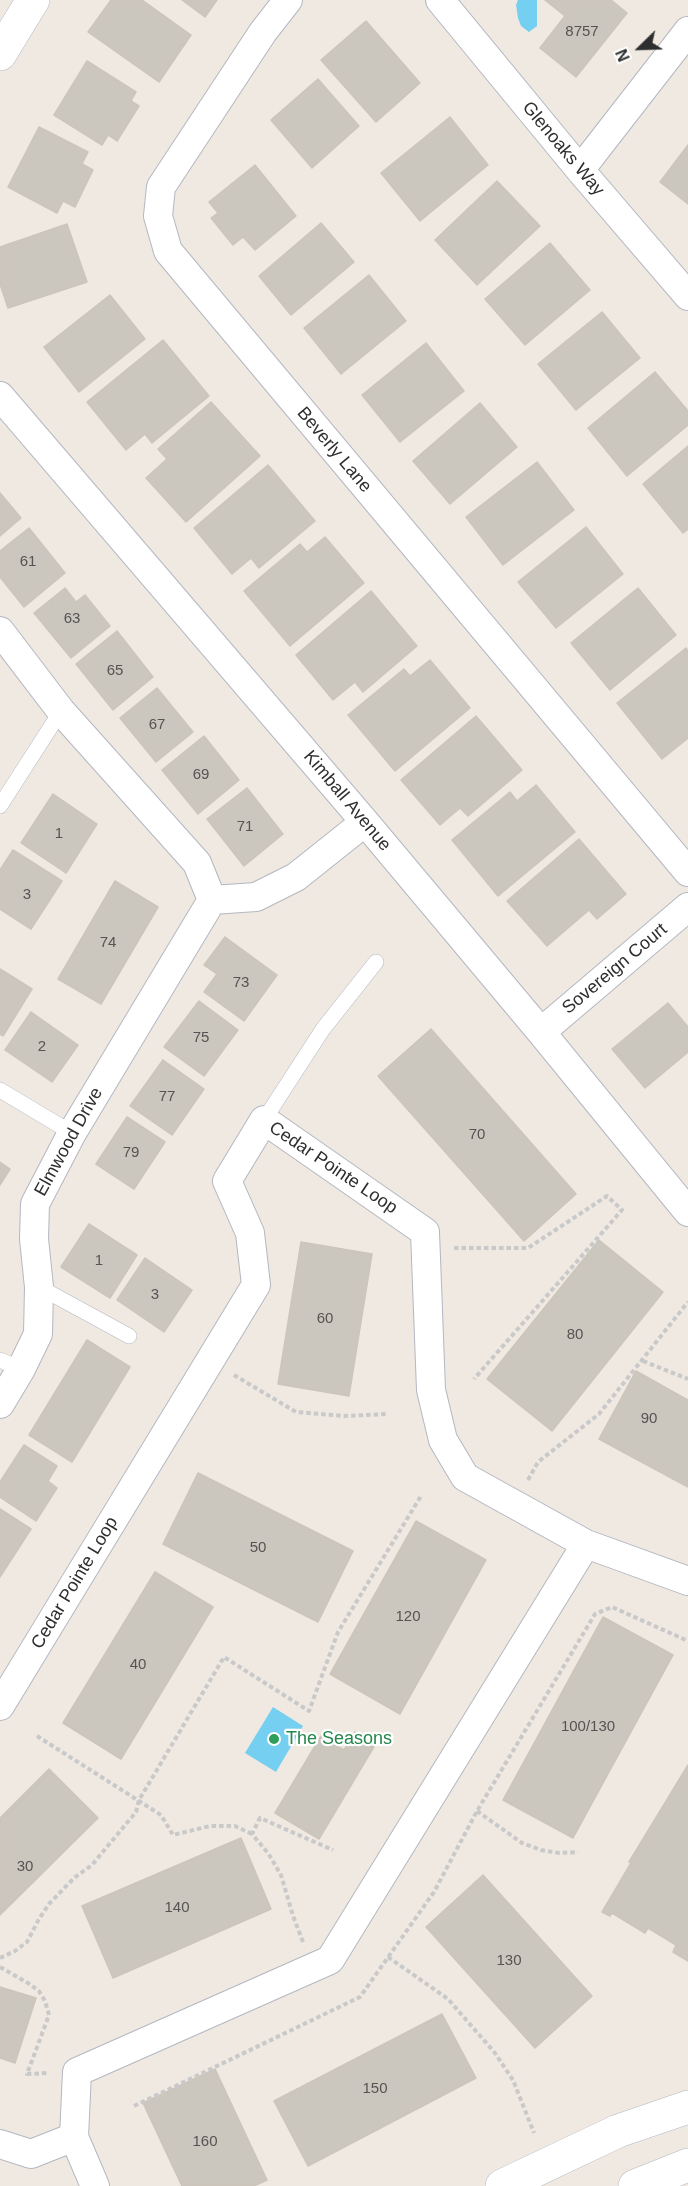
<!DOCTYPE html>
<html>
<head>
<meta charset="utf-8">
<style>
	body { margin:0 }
	#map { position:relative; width:688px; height:2186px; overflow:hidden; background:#efe9e1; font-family:Arial,sans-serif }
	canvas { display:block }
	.north { position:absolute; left:610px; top:18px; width:60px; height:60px; -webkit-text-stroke:4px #fff; paint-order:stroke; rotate:247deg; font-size:16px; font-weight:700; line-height:24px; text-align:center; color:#2e2e2e }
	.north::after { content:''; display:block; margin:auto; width:21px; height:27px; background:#2e2e2e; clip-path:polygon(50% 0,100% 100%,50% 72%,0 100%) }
</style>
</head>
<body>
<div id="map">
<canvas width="688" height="2186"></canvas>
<div class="north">N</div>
</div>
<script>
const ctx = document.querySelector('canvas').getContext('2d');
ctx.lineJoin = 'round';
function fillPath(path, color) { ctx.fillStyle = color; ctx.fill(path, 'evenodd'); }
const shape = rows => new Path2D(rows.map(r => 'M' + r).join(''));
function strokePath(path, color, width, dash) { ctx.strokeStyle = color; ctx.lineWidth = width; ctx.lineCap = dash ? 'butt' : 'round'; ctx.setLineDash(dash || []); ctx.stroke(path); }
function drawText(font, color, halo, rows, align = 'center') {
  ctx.font = font + ' Arial,sans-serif'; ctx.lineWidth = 4.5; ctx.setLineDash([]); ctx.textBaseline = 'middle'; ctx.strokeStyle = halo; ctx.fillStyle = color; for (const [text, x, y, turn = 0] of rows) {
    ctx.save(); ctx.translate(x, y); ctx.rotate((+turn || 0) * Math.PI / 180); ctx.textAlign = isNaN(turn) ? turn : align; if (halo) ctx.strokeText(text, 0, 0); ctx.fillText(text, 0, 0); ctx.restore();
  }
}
fillPath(shape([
	[518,0,537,0,537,26,529,32,521,26,518,18,516,5],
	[273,1707,303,1726,276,1772,245,1753]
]), '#75cff0');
const building = shape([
	[111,0,142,0,191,35,159,82,88,32,111,0],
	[182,0,217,0,205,17,182,0],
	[545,0,611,0,627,13,576,77,540,48,565,16,545,0],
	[366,21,420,83,376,122,321,60,366,21],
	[87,61,136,92,131,101,139,106,117,141,108,135,102,145,54,115,87,61],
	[318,79,359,126,312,168,271,120,318,79],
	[450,117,488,165,420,221,381,173,450,117],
	[39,127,88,152,82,164,93,170,75,207,63,201,57,213,8,187,39,127],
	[688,145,688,204,660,182,688,145],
	[255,165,296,216,255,250,243,237,233,245,211,218,218,213,209,202,255,165],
	[497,181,540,226,477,285,435,240,497,181],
	[321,223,354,262,291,315,259,276,321,223],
	[67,224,87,282,8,308,0,284,0,247,67,224],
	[550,243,590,290,525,345,485,299,550,243],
	[369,275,406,321,341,374,304,328,369,275],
	[110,295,145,339,79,392,44,347,110,295],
	[602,312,640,358,576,410,538,364,602,312],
	[163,340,209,396,152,443,145,434,126,450,87,402,163,340],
	[426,343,464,391,400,442,362,395,426,343],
	[655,372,688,411,688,425,627,476,588,428,655,372],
	[211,402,260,456,186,522,146,478,167,459,158,449,211,402],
	[480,403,517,447,450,504,413,461,480,403],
	[688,446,688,529,683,533,643,484,688,446],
	[537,462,574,510,503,565,466,517,537,462],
	[268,465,315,521,259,568,251,558,232,574,194,528,268,465],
	[0,493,21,518,0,536,0,493],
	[586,527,623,574,556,628,518,582,586,527],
	[29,528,65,573,24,607,0,577,0,551,29,528],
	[325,537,364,583,290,646,244,591,300,544,307,552,325,537],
	[65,588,76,602,85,595,110,626,71,658,34,613,65,588],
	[638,588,676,635,610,690,571,643,638,588],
	[371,591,417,646,363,692,355,682,333,700,296,655,371,591],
	[117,631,153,677,113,710,76,664,117,631],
	[686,648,688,651,688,738,662,759,617,703,686,648],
	[430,660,470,708,395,771,348,715,404,669,410,676,430,660],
	[157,688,193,732,156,762,120,718,157,688],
	[476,716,522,770,468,816,460,808,440,825,401,780,476,716],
	[204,736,239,780,198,814,162,770,204,736],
	[536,785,575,832,498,896,452,840,510,792,517,801,536,785],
	[247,788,283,834,244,866,207,819,247,788],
	[53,794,97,824,66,873,21,843,53,794],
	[579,839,626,894,597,919,589,910,547,946,507,901,579,839],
	[13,850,62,881,31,929,0,909,0,870,13,850],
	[115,881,158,907,101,1004,58,979,115,881],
	[225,937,277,975,244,1021,204,992,217,974,204,965,225,937],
	[0,969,32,989,3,1036,0,1034,0,969],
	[199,1001,238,1030,204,1076,164,1047,199,1001],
	[668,1003,688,1027,688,1052,645,1088,612,1049,668,1003],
	[31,1012,78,1045,52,1082,5,1050,31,1012],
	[431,1029,576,1194,524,1241,378,1076,431,1029],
	[163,1060,204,1089,172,1135,130,1106,163,1060],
	[127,1117,165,1142,134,1189,96,1164,127,1117],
	[0,1162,10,1169,0,1185,0,1162],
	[89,1224,137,1255,110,1298,61,1267,89,1224],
	[599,1240,663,1292,552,1431,487,1379,599,1240],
	[301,1242,372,1254,349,1396,278,1384,301,1242],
	[145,1258,192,1290,164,1332,117,1300,145,1258],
	[87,1340,130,1367,72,1462,29,1435,87,1340],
	[636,1371,688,1400,688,1487,599,1439,636,1371],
	[24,1445,57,1466,48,1481,57,1488,36,1521,0,1497,0,1482,24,1445],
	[198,1473,353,1551,318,1622,163,1544,198,1473],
	[0,1509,31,1529,0,1577,0,1509],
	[416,1521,486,1560,400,1714,330,1674,416,1521],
	[155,1572,213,1607,121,1759,63,1723,155,1572],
	[603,1617,673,1655,573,1838,503,1800,603,1617],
	[355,1732,375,1745,319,1839,275,1813,321,1736,344,1750,355,1732],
	[688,1765,688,1961,673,1952,676,1945,648,1928,645,1933,612,1913,610,1916,602,1912,631,1863,629,1862,688,1765],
	[49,1769,98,1818,0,1915,0,1818,49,1769],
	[241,1838,271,1909,113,1978,82,1906,241,1838],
	[483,1875,592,1996,535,2048,426,1927,483,1875],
	[0,1987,36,1998,15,2063,0,2058,0,1987],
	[442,2014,476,2078,308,2166,274,2101,442,2014],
	[215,2069,267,2180,254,2186,182,2186,143,2103,215,2069]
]);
fillPath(building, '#cbc7bf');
strokePath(building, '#cbc5ba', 1.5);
const lane = shape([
	[0,806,61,711],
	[0,1090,72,1133],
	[264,1120,323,1029,376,962],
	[39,1287,129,1336],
	[0,1360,21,1369]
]);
const street = shape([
	[288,0,263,32,161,187,158,216,168,251,688,872],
	[440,0,580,170,688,296],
	[580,170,688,31],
	[0,396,365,822,541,1032,688,1212],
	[0,631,61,711,197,863,212,900,72,1133,35,1204,34,1239,39,1287,38,1334,21,1369,0,1404],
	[212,900,256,897,296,877,365,822],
	[541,1032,688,907],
	[586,1544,688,1581],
	[0,1706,256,1285,250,1233,227,1181,264,1120,425,1232,431,1390,443,1440,465,1477,586,1544,330,1960,77,2072,74,2137,95,2186],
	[0,2144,31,2154,74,2137]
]);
const secondary = shape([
	[0,54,33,0],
	[502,2186,618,2131,688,2107],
	[635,2186,688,2165]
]);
strokePath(lane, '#b4b7c1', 16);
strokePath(street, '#b4b7c1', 30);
strokePath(secondary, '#b4b7c1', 34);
strokePath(shape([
	[454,1248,528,1248,607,1196,622,1210,474,1379],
	[643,1361,688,1379],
	[234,1375,296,1412,345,1416,387,1414],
	[528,1480,538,1462,599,1414,688,1302],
	[37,1736,161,1815,173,1835,210,1826,235,1826,252,1834],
	[477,1811,522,1843,541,1850,559,1853,578,1852],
	[303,1942,293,1916,281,1875,268,1853,252,1834,260,1818,333,1850],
	[388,1957,448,1999,495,2053,513,2080,534,2133],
	[0,1958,15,1951,27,1942,39,1919,49,1904,74,1878,92,1865,136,1812,139,1800,224,1657,309,1711,338,1632,421,1496],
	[0,1967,28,1983,39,1991,45,2001,49,2015,27,2074,48,2073],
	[134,2106,360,1997,434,1892,477,1811,595,1614,612,1607,688,1641]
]), '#c9c9c9', 4, [4.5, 3]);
strokePath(lane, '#fff', 15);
strokePath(street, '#fff', 28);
strokePath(secondary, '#fff', 33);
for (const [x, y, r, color] of [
	[274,1739,6,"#2e9e5b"]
]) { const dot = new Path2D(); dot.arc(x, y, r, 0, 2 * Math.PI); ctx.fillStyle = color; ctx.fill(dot); strokePath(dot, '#fff', 2); }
drawText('15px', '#555452', null, [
	["8757",582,32],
	["61",28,562],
	["63",72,619],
	["65",115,671],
	["67",157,725],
	["69",201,775],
	["71",245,827],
	["1",59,834],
	["3",27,895],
	["74",108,943],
	["73",241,983],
	["75",201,1038],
	["2",42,1047],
	["77",167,1097],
	["70",477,1135],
	["79",131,1153],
	["1",99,1261],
	["3",155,1295],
	["60",325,1319],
	["80",575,1335],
	["90",649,1419],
	["50",258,1548],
	["120",408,1617],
	["40",138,1665],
	["100/130",588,1727],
	["30",25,1867],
	["140",177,1908],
	["130",509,1961],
	["150",375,2089],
	["160",205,2142]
]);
drawText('18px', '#2e2e2e', '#fff', [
	["Glenoaks Way",563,149,50],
	["Beverly Lane",334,450,50],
	["Kimball Avenue",347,801,50],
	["Sovereign Court",615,969,-40],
	["Elmwood Drive",69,1142,-61],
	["Cedar Pointe Loop",333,1168,34],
	["Cedar Pointe Loop",75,1583,-59]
]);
drawText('18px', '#27864d', '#fff', [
	["The Seasons",286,1739]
], 'left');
</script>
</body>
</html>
